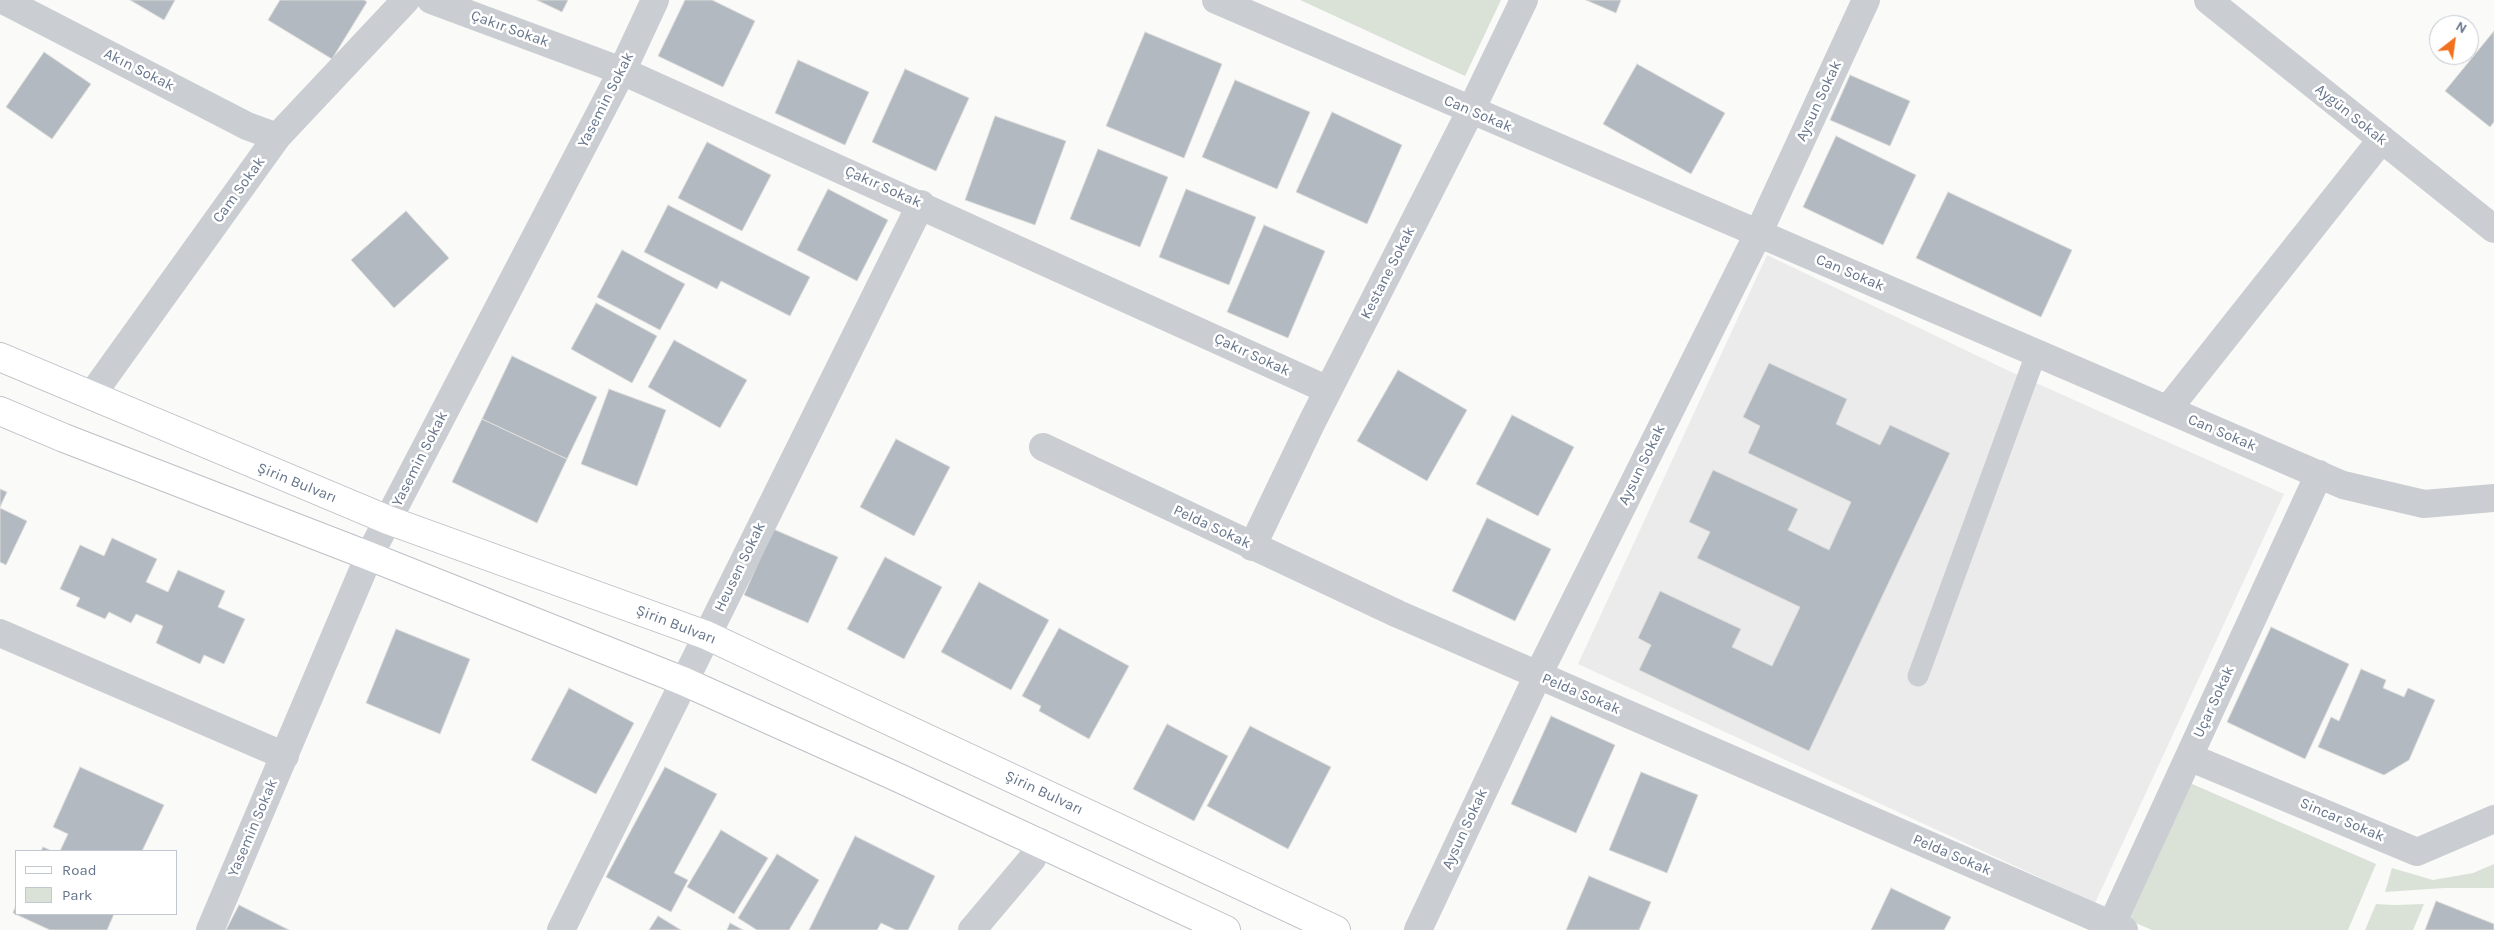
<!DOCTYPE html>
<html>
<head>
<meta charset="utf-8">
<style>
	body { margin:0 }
	#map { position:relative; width:2494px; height:930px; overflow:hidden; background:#fafaf8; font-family:Karla,sans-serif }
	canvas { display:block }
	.legend { position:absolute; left:15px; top:850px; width:162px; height:65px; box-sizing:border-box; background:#fff; border:1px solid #c2c8d1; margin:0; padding:6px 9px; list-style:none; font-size:15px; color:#66758b }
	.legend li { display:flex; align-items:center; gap:10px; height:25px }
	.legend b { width:25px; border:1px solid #c2c8d1 }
	.north { position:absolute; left:2429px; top:15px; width:50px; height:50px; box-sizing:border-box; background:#fff; border:1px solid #c2c8d1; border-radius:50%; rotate:30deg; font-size:14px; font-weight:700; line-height:20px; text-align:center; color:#66758b }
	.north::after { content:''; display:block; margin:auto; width:18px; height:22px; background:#f2711f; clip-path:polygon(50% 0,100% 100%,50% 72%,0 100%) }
</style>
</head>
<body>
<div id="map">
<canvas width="2494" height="930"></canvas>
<ul class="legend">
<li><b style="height:6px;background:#fff"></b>Road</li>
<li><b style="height:14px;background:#dae2d8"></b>Park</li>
</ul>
<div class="north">N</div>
</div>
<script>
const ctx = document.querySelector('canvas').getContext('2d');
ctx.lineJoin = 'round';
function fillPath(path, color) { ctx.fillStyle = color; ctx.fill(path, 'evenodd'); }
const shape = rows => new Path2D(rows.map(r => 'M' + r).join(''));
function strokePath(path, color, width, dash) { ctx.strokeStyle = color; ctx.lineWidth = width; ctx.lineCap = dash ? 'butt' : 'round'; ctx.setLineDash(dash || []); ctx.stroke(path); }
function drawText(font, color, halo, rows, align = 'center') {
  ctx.font = font + ' Karla,sans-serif'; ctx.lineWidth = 5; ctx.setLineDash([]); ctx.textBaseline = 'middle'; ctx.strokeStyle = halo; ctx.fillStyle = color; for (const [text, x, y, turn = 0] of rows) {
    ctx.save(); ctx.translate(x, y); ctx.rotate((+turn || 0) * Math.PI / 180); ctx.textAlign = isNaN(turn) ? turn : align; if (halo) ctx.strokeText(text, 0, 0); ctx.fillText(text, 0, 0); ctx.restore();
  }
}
fillPath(shape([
	[1767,255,2007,370,2284,494,2095,903,1578,664]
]), '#ebebeb');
fillPath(shape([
	[1300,0,1501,0,1465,76],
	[2183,780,2376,864,2348,930,2152,930,2124,918],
	[2494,864,2494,888,2444,888,2385,892,2392,868,2433,880,2473,873],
	[2376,904,2394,905,2424,904,2413,930,2365,930]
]), '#dae2d8');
const building = shape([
	[130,0,175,0,164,20,130,0],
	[280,0,364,0,367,2,332,59,268,20,280,0],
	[537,0,568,0,562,12,537,0],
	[685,0,712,0,755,21,723,87,658,56,685,0],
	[1586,0,1621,0,1616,13,1586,0],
	[2494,31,2494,122,2490,127,2445,91,2494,31],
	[1145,32,1222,64,1184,158,1106,126,1145,32],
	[44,52,91,84,52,139,6,107,44,52],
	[798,60,869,92,845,145,775,113,798,60],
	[1637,64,1725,113,1691,174,1603,124,1637,64],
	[905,69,969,98,936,171,872,142,905,69],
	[1850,75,1910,101,1890,146,1830,120,1850,75],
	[1235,80,1310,112,1277,189,1202,157,1235,80],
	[1332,112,1402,145,1367,224,1296,192,1332,112],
	[995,116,1066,141,1035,225,965,200,995,116],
	[1836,136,1916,175,1883,245,1803,207,1836,136],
	[707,142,771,175,742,231,678,198,707,142],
	[1098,149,1168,177,1140,247,1070,219,1098,149],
	[828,189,888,220,857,281,797,250,828,189],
	[1186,189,1256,217,1229,285,1159,257,1186,189],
	[1948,192,2072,250,2041,317,1916,258,1948,192],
	[668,205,810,277,790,316,721,281,717,289,644,252,668,205],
	[406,211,449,258,394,308,351,260,406,211],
	[1264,225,1325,251,1288,338,1227,312,1264,225],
	[622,250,685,284,660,330,597,297,622,250],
	[596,303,657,336,632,383,571,349,596,303],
	[674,340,747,380,720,428,648,387,674,340],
	[512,356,597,397,567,459,482,419,512,356],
	[1769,363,1847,399,1836,424,1880,445,1890,425,1950,453,1809,751,1639,670,1651,645,1638,638,1660,591,1741,629,1732,647,1772,666,1800,607,1697,558,1710,532,1689,522,1713,470,1798,509,1788,530,1829,550,1851,502,1748,453,1760,426,1743,417,1769,363],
	[1398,370,1467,410,1427,481,1357,441,1398,370],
	[609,389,666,410,637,486,581,464,609,389],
	[1512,415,1574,447,1538,516,1476,484,1512,415],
	[482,419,567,459,537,523,452,482,482,419],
	[896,439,950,467,914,536,860,507,896,439],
	[0,489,7,492,0,507,0,489],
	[0,508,27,521,6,565,0,562,0,508],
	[1487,518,1551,549,1515,621,1452,591,1487,518],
	[773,529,838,557,808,623,744,595,773,529],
	[112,538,157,559,146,582,168,592,178,570,225,591,218,607,245,619,224,664,204,655,200,664,156,643,163,626,136,614,131,623,109,612,105,619,76,606,80,598,60,589,80,545,104,556,112,538],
	[885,557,942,587,904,659,847,629,885,557],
	[979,582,1049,620,1011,690,941,652,979,582],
	[2271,627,2349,664,2305,759,2227,722,2271,627],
	[1059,628,1129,666,1089,739,1039,711,1041,706,1022,696,1059,628],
	[396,629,470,659,440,734,366,703,396,629],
	[2361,669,2386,680,2383,688,2404,697,2408,688,2435,700,2409,760,2384,775,2318,747,2331,717,2339,721,2361,669],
	[569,688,634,723,596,794,531,760,569,688],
	[1551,716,1615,745,1576,833,1511,804,1551,716],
	[1167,724,1228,756,1194,821,1133,789,1167,724],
	[1250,726,1331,767,1288,849,1207,806,1250,726],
	[80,767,164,805,142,851,60,851,68,834,53,827,80,767],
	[665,767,717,794,674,873,688,880,671,912,606,877,665,767],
	[1641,772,1698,795,1667,873,1609,850,1641,772],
	[721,830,768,858,734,914,687,887,721,830],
	[855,836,935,876,908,930,896,930,881,923,877,930,809,930,855,836],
	[43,847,52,851,41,851,43,847],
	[777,854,819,880,789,930,757,930,738,918,777,854],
	[1589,876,1651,902,1639,930,1566,930,1589,876],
	[1891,888,1951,917,1944,930,1871,930,1891,888],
	[2436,901,2494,924,2494,930,2425,930,2436,901],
	[16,905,16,914,114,914,107,930,50,930,13,913,16,905],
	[239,905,289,930,226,930,239,905],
	[658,916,681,930,649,930,658,916],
	[730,923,743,930,727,930,730,923]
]);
fillPath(building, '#b2b9c1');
strokePath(building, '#dcdcda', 1);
const secondary = shape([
	[0,357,388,520,706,635,1336,930],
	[0,411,64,438,369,556,683,681,899,778,1226,930]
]);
strokePath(secondary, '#bcc0c6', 30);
strokePath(shape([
	[1918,676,2036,354]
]), '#cacdd1', 21);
strokePath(shape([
	[3,0,247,126,277,137],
	[431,0,622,71,1328,390],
	[1216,0,2343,485,2424,504,2494,498],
	[2208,0,2494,229],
	[91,396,277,137,406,0],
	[2168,409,2382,139],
	[1043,447,1398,614,2124,930],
	[1252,547,1311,424,1471,110,1524,0],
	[0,633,285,756],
	[2189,757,2417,852,2494,819],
	[210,930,369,556,622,71,655,0],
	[561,930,921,204],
	[972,930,1032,859,1040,842],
	[1418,930,1538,675,1758,234,1866,0],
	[2109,930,2319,474]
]), '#cacdd1', 28);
strokePath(secondary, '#fff', 28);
drawText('15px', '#66758b', '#fff', [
	["Çakır Sokak",510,29,20],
	["Akın Sokak",139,70,27],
	["Yasemin Sokak",606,100,-63],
	["Aysun Sokak",1819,101,-65],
	["Can Sokak",1478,114,23],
	["Aygün Sokak",2351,115,39],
	["Çakır Sokak",883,187,24],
	["Cam Sokak",239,190,-54],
	["Kestane Sokak",1388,273,-63],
	["Can Sokak",1850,273,23],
	["Çakır Sokak",1252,355,25],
	["Can Sokak",2222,433,23],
	["Yasemin Sokak",420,459,-63],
	["Aysun Sokak",1642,465,-64],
	["Şirin Bulvarı",297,483,22],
	["Pelda Sokak",1212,527,25],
	["Heusen Sokak",740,567,-64],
	["Şirin Bulvarı",676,625,21],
	["Pelda Sokak",1581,694,23],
	["Uçar Sokak",2214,702,-65],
	["Şirin Bulvarı",1044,793,25],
	["Sincar Sokak",2342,820,23],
	["Yasemin Sokak",253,828,-67],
	["Aysun Sokak",1465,829,-65],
	["Pelda Sokak",1952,855,23]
]);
</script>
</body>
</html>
